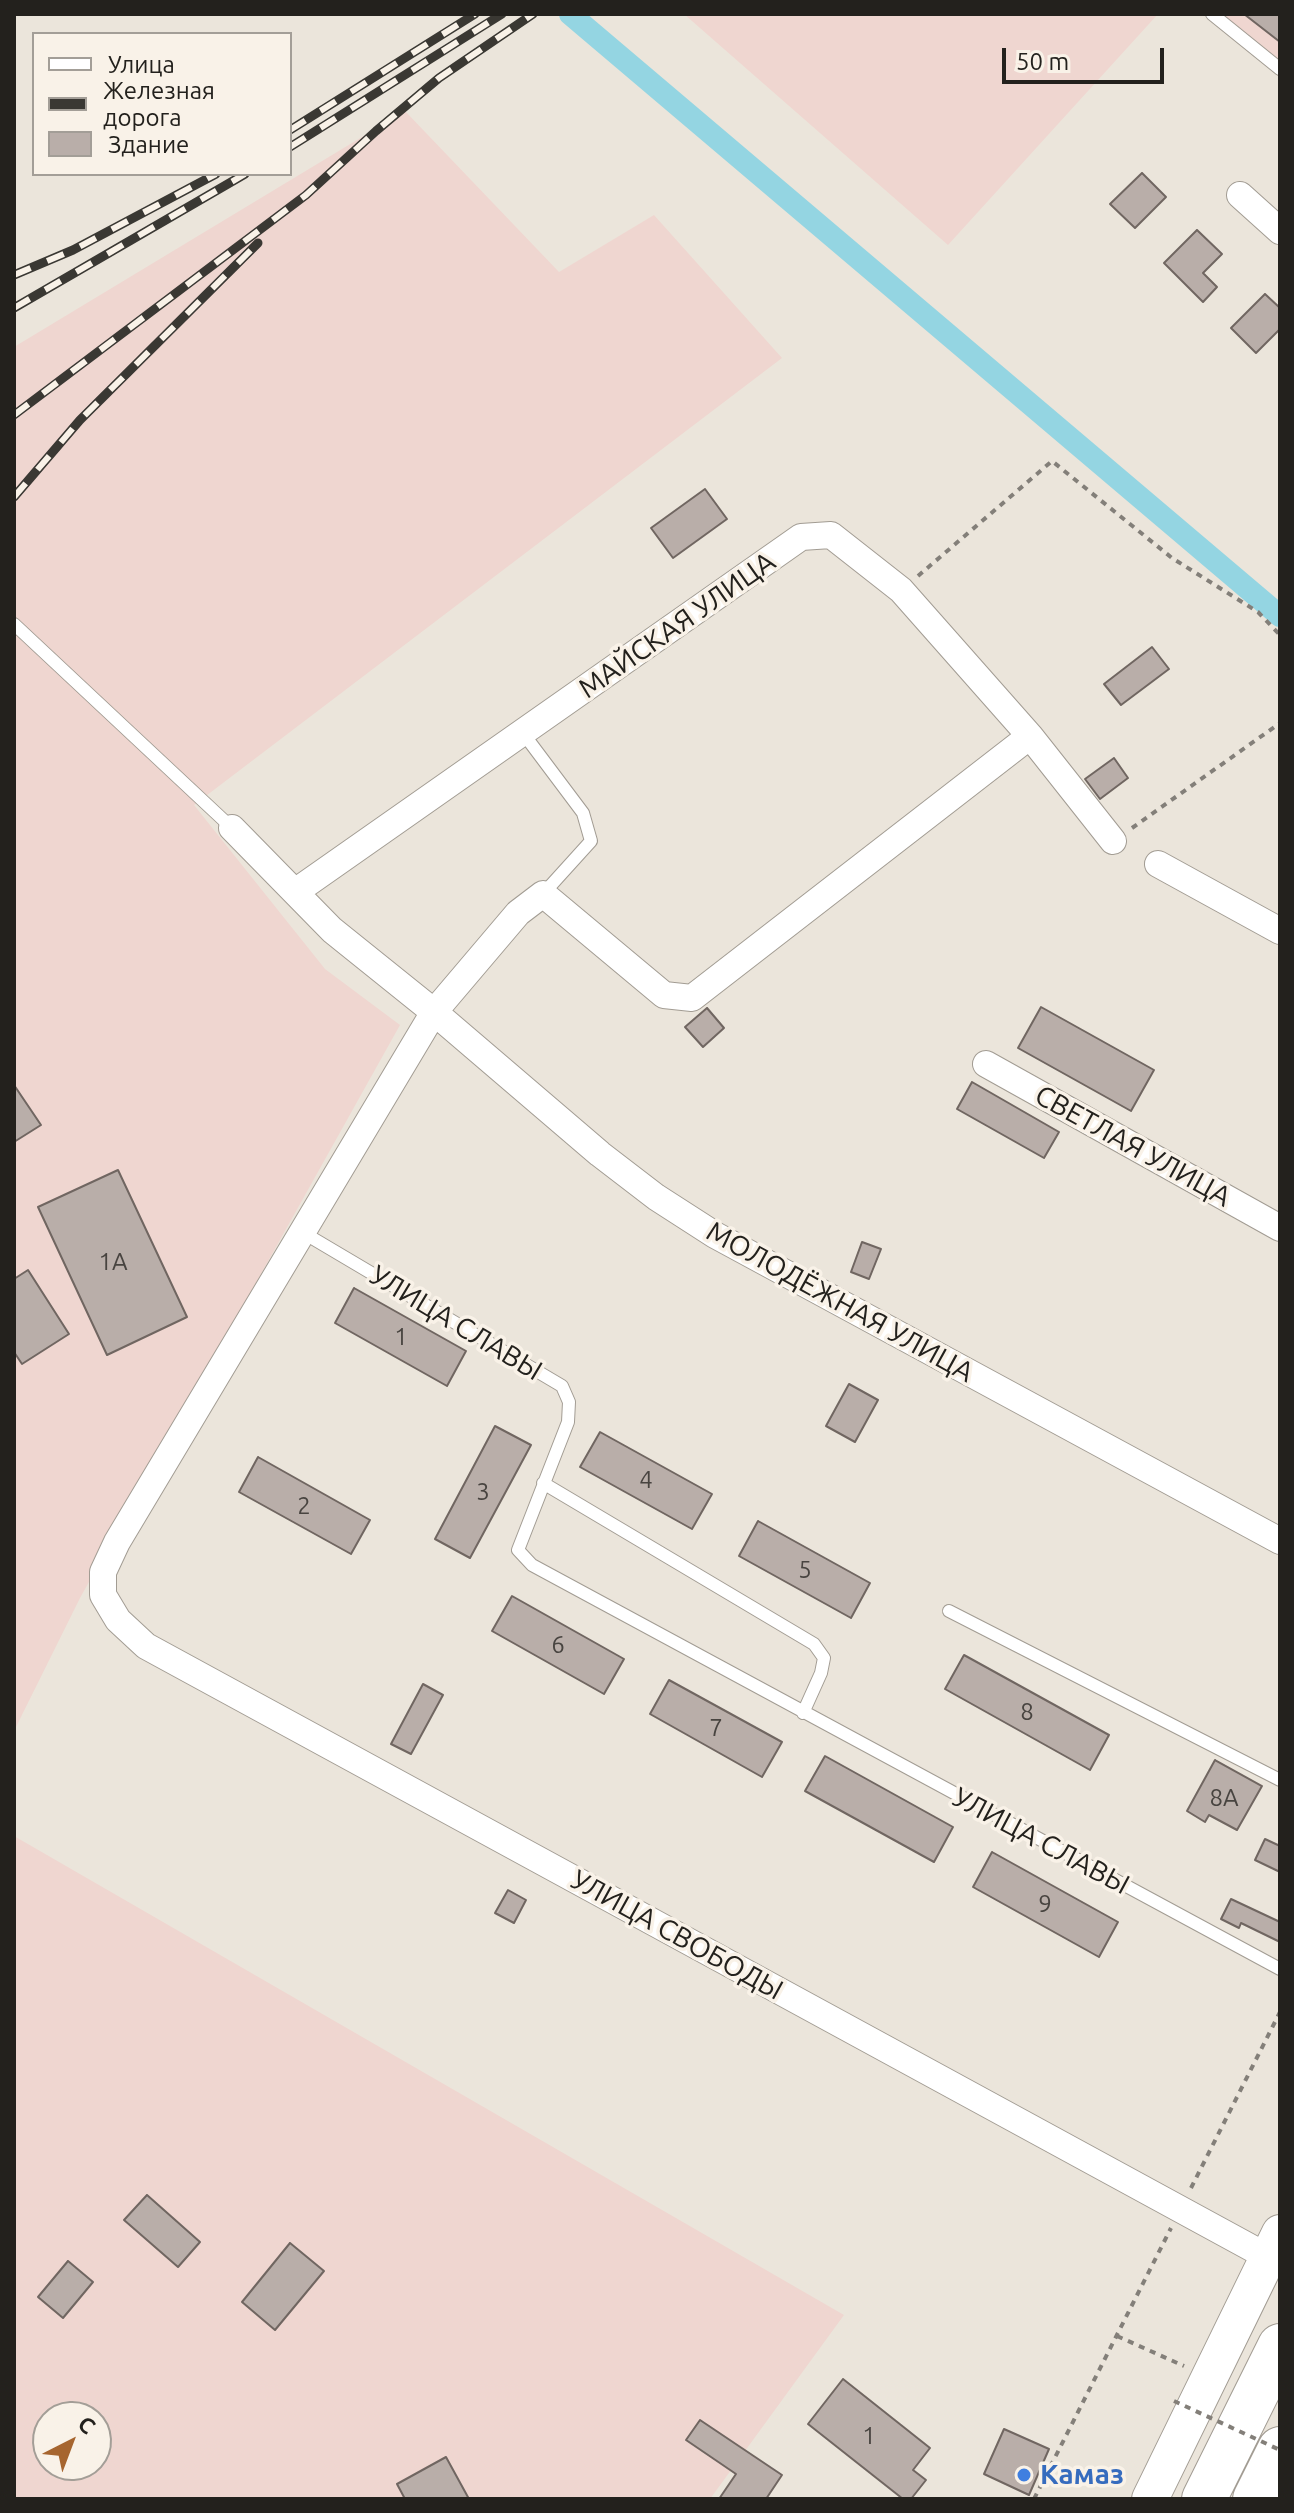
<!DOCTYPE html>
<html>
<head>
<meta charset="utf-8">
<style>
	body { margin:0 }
	#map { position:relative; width:1294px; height:2513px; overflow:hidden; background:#ebe5db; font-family:Ubuntu,sans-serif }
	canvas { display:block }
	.frame { position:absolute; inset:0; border:16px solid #23211d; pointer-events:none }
	.legend { position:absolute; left:32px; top:32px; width:260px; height:144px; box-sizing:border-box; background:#f9f2e8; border:2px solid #a39e97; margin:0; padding:10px 14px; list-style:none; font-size:24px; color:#23211d }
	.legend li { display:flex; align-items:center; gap:16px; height:40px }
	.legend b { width:40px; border:2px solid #a39e97 }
	.north { position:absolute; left:32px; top:2401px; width:80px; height:80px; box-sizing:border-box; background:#f9f2e8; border:2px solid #a39e97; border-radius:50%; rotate:42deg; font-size:22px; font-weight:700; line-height:32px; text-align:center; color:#23211d }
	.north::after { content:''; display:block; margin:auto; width:28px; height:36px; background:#a6652f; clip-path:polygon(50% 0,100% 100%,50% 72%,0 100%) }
	.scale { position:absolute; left:1002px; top:48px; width:162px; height:36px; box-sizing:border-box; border:4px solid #23211d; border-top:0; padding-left:10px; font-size:24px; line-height:28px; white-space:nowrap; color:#23211d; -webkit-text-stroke:6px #f9f2e8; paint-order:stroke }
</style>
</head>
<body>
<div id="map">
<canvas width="1294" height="2513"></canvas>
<div class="frame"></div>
<ul class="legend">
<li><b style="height:10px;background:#fff"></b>Улица</li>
<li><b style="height:10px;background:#3a3833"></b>Железная дорога</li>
<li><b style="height:22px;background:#b9aea9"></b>Здание</li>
</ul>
<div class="north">С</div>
<div class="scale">50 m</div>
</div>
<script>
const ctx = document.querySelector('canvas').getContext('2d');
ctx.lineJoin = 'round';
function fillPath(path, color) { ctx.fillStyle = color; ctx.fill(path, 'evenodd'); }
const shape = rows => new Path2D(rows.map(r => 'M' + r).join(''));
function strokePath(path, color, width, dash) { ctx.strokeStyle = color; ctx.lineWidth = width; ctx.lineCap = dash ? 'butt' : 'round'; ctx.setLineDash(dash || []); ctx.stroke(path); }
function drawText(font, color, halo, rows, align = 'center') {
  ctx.font = font + ' Ubuntu,sans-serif'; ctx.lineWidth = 7; ctx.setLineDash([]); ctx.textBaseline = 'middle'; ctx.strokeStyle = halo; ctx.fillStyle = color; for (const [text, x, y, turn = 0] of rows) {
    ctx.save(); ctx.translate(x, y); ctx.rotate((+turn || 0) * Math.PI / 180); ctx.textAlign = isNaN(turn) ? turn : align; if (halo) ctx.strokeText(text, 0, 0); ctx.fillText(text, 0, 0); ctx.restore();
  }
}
fillPath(shape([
	[684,14,1158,14,948,245],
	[1208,14,1280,14,1280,69],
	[405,111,559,272,654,215,782,358,194,805,325,969,400,1025,80,1598,14,1731,14,347],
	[14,1836,844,2315,710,2499,14,2499],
	[48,2417,96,2417,96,2465,48,2465]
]), '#efd6d0');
strokePath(shape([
	[570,14,1280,616]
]), '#94d5e2', 22);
const building = shape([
	[1244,14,1280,14,1280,42,1244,14],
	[1142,173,1166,197,1135,228,1110,204,1142,173],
	[1197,230,1222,254,1203,273,1217,287,1203,302,1164,263,1197,230],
	[1265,294,1280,308,1280,329,1256,353,1231,328,1265,294],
	[705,489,727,519,673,558,651,528,705,489],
	[1152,647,1169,669,1121,705,1104,684,1152,647],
	[1114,758,1128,778,1100,799,1085,779,1114,758],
	[1041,1007,1154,1070,1131,1111,1018,1048,1041,1007],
	[707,1008,724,1028,703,1047,685,1027,707,1008],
	[972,1082,1059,1132,1044,1158,957,1109,972,1082],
	[14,1085,41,1125,14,1142,14,1085],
	[118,1170,187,1317,107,1355,38,1207,118,1170],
	[862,1242,881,1249,869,1279,851,1272,862,1242],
	[28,1270,69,1334,22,1364,14,1352,14,1279,28,1270],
	[354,1288,466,1351,447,1386,335,1323,354,1288],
	[849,1384,878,1400,855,1442,826,1426,849,1384],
	[495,1426,531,1445,470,1558,435,1539,495,1426],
	[600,1432,712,1494,692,1529,580,1467,600,1432],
	[258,1457,370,1520,351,1554,239,1492,258,1457],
	[758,1521,870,1583,851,1618,739,1556,758,1521],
	[512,1596,624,1659,604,1694,492,1631,512,1596],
	[964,1655,1109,1735,1090,1770,945,1689,964,1655],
	[669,1680,782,1742,762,1777,650,1714,669,1680],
	[423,1684,443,1695,411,1754,391,1744,423,1684],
	[825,1756,953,1827,934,1862,805,1791,825,1756],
	[1215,1760,1262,1786,1237,1830,1209,1815,1205,1822,1187,1811,1215,1760],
	[1265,1839,1280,1846,1280,1872,1255,1860,1265,1839],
	[992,1852,1118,1922,1099,1957,973,1887,992,1852],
	[508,1890,526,1900,514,1923,495,1913,508,1890],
	[1231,1899,1280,1922,1280,1942,1241,1923,1239,1928,1221,1919,1231,1899],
	[147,2195,200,2242,178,2267,124,2220,147,2195],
	[290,2243,324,2271,275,2330,242,2302,290,2243],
	[68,2261,93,2282,63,2318,38,2297,68,2261],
	[843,2379,930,2448,913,2470,926,2480,911,2499,903,2499,808,2424,843,2379],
	[700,2420,782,2475,766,2499,719,2499,736,2474,686,2440,700,2420],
	[1004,2429,1049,2449,1029,2495,984,2474,1004,2429],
	[446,2457,469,2499,405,2499,397,2484,446,2457]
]);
fillPath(building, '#b9aea9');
strokePath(building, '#706661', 2);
const lane = shape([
	[1212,14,1280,69],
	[14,624,232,828],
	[523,733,583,813,591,841,543,894],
	[302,1232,562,1386,569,1402,568,1422,518,1550,532,1565,1280,1969],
	[543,1483,814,1644,824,1658,821,1673,803,1713],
	[949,1611,1280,1780]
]);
const street = shape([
	[1240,195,1280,231],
	[1030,736,1113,841],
	[232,828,332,930,434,1012,600,1154,656,1197,715,1235,1280,1541],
	[1158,864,1280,931],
	[295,892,801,537,831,535,901,590,1030,736,692,998,664,995,543,894,518,913,434,1012,117,1542,103,1572,103,1595,118,1620,146,1646,1268,2257],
	[986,1064,1280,1228]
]);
const secondary = shape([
	[1150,2499,1280,2233]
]);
const highway = shape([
	[1204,2499,1280,2346],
	[1255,2499,1280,2449]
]);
strokePath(lane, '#a29c93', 14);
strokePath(street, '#a29c93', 28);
strokePath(secondary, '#a29c93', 38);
strokePath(highway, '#a29c93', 46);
strokePath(shape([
	[918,576,1052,461,1172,558,1258,612,1280,635],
	[1132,828,1280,723],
	[1191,2188,1280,2012],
	[1117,2336,1184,2366],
	[1034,2499,1171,2228]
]), '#837f79', 4, [6, 6]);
strokePath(lane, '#fff', 12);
strokePath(street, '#fff', 26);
strokePath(secondary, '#fff', 36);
strokePath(highway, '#fff', 44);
const rail = shape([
	[290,130,475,14],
	[290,147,502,14],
	[14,275,73,250,216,174],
	[14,308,245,174],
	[14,415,306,195,376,131,439,78,533,14],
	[14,497,80,420,258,243]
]);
strokePath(rail, '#3a3833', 9);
strokePath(rail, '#f9f2e8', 6, [18]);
strokePath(shape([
	[1174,2401,1280,2450]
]), '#837f79', 4, [6, 6]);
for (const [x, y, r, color] of [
	[1024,2475,8,"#3f7fe0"]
]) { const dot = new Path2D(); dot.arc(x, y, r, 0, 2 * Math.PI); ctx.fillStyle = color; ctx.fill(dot); strokePath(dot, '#f9f2e8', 3); }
drawText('24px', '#484440', null, [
	["1А",113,1262],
	["1",401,1337],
	["4",646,1480],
	["3",483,1492],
	["2",304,1506],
	["5",805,1570],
	["6",558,1645],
	["8",1027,1712],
	["7",716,1728],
	["8А",1224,1798],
	["9",1045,1904],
	["1",869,2436]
]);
drawText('28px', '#23211d', '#f9f2e8', [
	["МАЙСКАЯ УЛИЦА",677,625,-35],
	["СВЕТЛАЯ УЛИЦА",1133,1146,29],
	["МОЛОДЁЖНАЯ УЛИЦА",840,1302,29],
	["УЛИЦА СЛАВЫ",456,1323,31],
	["УЛИЦА СЛАВЫ",1041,1841,28],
	["УЛИЦА СВОБОДЫ",677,1935,29]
]);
drawText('bold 28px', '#366cbe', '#f9f2e8', [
	["Камаз",1040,2475]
], 'left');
</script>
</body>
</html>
